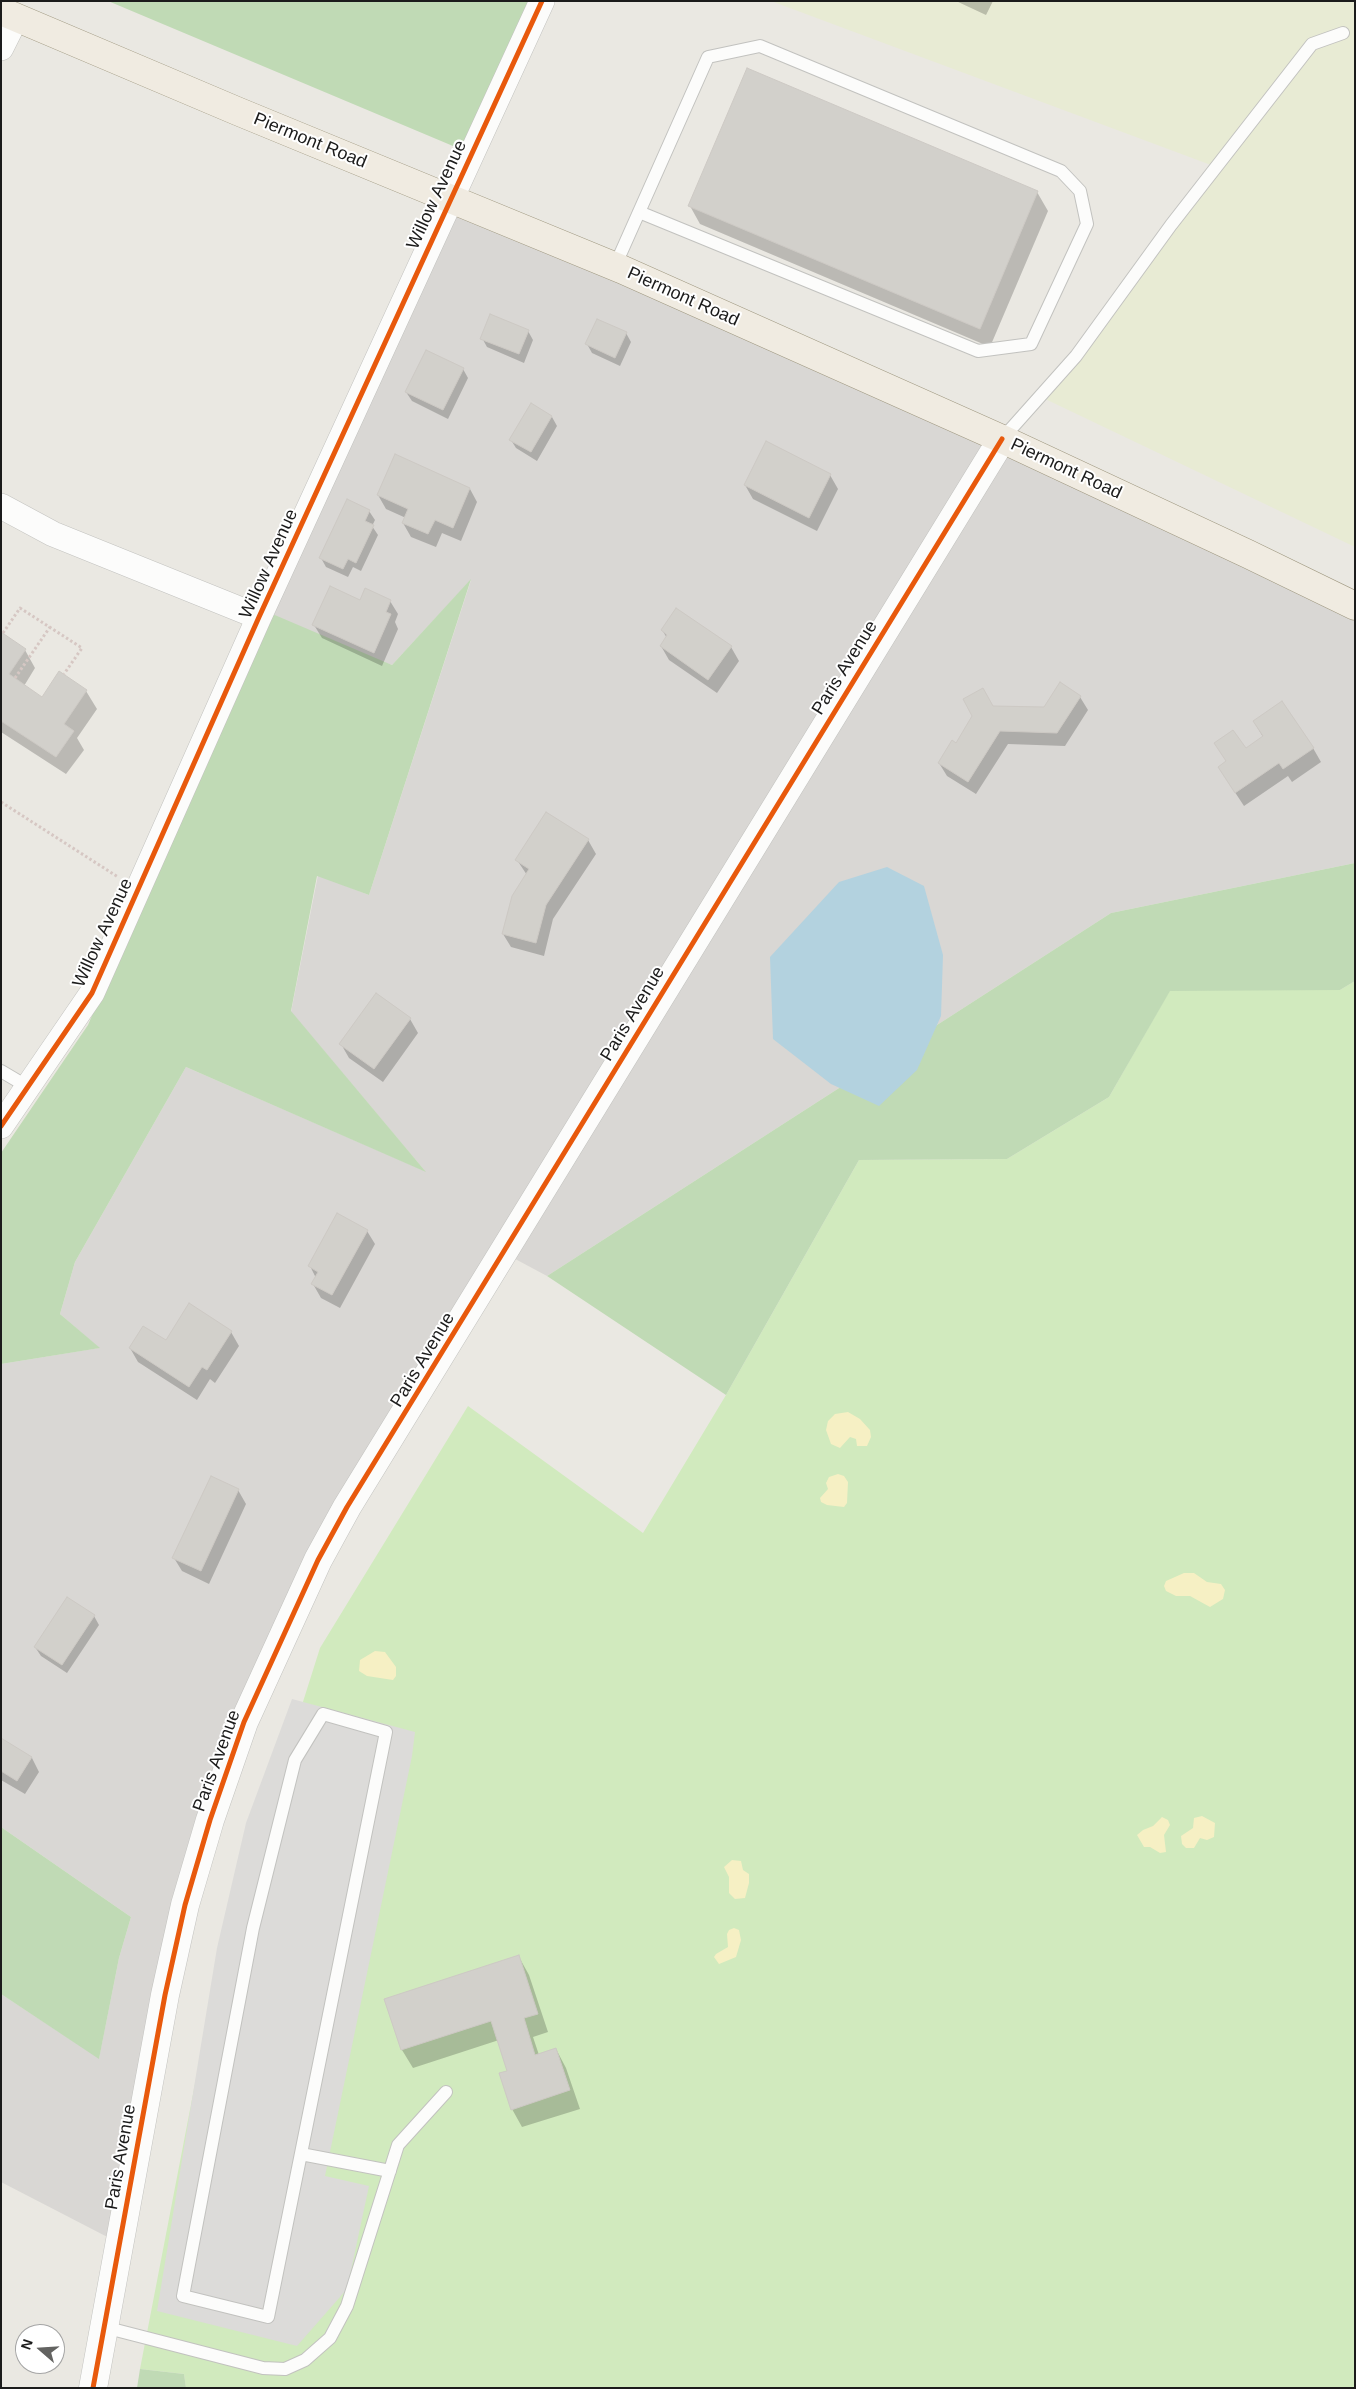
<!DOCTYPE html>
<html>
<head>
<meta charset="utf-8">
<style>
	body { margin:0 }
	#map { position:relative; width:1356px; height:2389px; overflow:hidden; background:#eae8e2; font-family:Arial,sans-serif }
	canvas { display:block }
	.frame { position:absolute; inset:0; border:2px solid #1b1b1b; pointer-events:none }
	.north { position:absolute; left:15px; top:2324px; width:50px; height:50px; box-sizing:border-box; background:#fff; border:1px solid #a4a4a4; border-radius:50%; rotate:289deg; font-size:14px; font-weight:700; line-height:20px; text-align:center; color:#1b1b1b }
	.north::after { content:''; display:block; margin:auto; width:18px; height:22px; background:#636361; clip-path:polygon(50% 0,100% 100%,50% 72%,0 100%) }
</style>
</head>
<body>
<div id="map">
<canvas width="1356" height="2389"></canvas>
<div class="frame"></div>
<div class="north">N</div>
</div>
<script>
const ctx = document.querySelector('canvas').getContext('2d');
ctx.lineJoin = 'round';
function fillPath(path, color) { ctx.fillStyle = color; ctx.fill(path, 'evenodd'); }
const shape = rows => new Path2D(rows.map(r => 'M' + r).join(''));
function strokePath(path, color, width, dash) { ctx.strokeStyle = color; ctx.lineWidth = width; ctx.lineCap = dash ? 'butt' : 'round'; ctx.setLineDash(dash || []); ctx.stroke(path); }
function drawText(font, color, halo, rows, align = 'center') {
  ctx.font = font + ' Arial,sans-serif'; ctx.lineWidth = 4; ctx.setLineDash([]); ctx.textBaseline = 'middle'; ctx.strokeStyle = halo; ctx.fillStyle = color; for (const [text, x, y, turn = 0] of rows) {
    ctx.save(); ctx.translate(x, y); ctx.rotate((+turn || 0) * Math.PI / 180); ctx.textAlign = isNaN(turn) ? turn : align; if (halo) ctx.strokeText(text, 0, 0); ctx.fillText(text, 0, 0); ctx.restore();
  }
}
fillPath(shape([
	[451,198,1355,606,1355,863,1111,913,547,1276,504,1253,374,1466,230,1761,119,2243,1,2182,1,1994,99,2058,119,1958,131,1917,1,1827,1,1364,99,1348,60,1314,75,1262,186,1067,425,1171,291,1012,318,875,369,895,471,580,392,665,259,617]
]), '#d9d7d4');
fillPath(shape([
	[771,1,1355,1,1355,547,1039,396,1219,168]
]), '#e8ebd4');
fillPath(shape([
	[1355,981,1355,2388,186,2388,184,2374,140,2369,215,1980,320,1648,468,1406,643,1533,726,1395,859,1160,1007,1159,1109,1097,1170,990,1340,990]
]), '#d1eabe');
fillPath(shape([
	[108,1,550,1,472,154],
	[471,579,369,895,317,876,291,1011,426,1172,186,1067,75,1262,60,1314,100,1348,1,1364,1,1153,88,1025,263,610,392,665],
	[1355,863,1355,981,1340,990,1170,991,1109,1097,1007,1159,859,1160,726,1395,547,1276,1111,913],
	[1,1827,131,1917,119,1958,99,2059,1,1994],
	[140,2369,184,2374,186,2388,137,2388]
]), '#c0dab5');
fillPath(shape([
	[848,1412,860,1419,870,1430,871,1437,867,1446,857,1446,856,1439,850,1437,840,1448,831,1444,826,1430,828,1421,835,1414],
	[838,1474,844,1476,848,1482,847,1503,844,1507,827,1505,821,1502,820,1498,828,1489,826,1483,829,1477],
	[1184,1573,1194,1573,1207,1582,1221,1584,1225,1590,1223,1599,1210,1607,1190,1596,1176,1596,1166,1591,1164,1586,1166,1581],
	[375,1651,385,1652,396,1667,396,1676,393,1680,367,1676,359,1671,360,1660],
	[1202,1816,1215,1823,1214,1837,1207,1840,1200,1838,1194,1848,1186,1848,1182,1844,1181,1836,1193,1828,1194,1818],
	[1162,1817,1168,1820,1170,1825,1164,1835,1166,1852,1160,1853,1150,1847,1144,1847,1137,1835,1143,1830,1153,1826],
	[732,1860,741,1861,743,1870,749,1874,749,1883,745,1898,735,1899,729,1893,729,1877,724,1867],
	[734,1928,739,1930,741,1940,736,1957,719,1964,714,1957,716,1954,728,1947,727,1934,729,1930]
]), '#f6f0c4');
fillPath(shape([
	[292,1699,415,1732,412,1756,325,2176,369,2186,347,2289,297,2346,157,2311,217,1948,246,1823]
]), '#dcdbd9');
fillPath(shape([
	[887,867,924,886,943,955,941,1016,917,1070,879,1106,831,1084,773,1039,770,957,839,882]
]), '#b3d2df');
fillPath(shape([
	[956,1,993,1,986,15],
	[1037,192,1048,211,990,347,700,224,690,206],
	[528,331,533,340,524,363,487,347,482,338],
	[626,333,631,342,620,366,592,353,587,344],
	[463,369,468,378,448,419,412,401,406,392],
	[552,417,557,426,537,461,516,448,511,440],
	[830,475,838,489,817,531,753,499,745,485],
	[470,489,477,502,461,541,442,533,436,547,411,537,403,523,406,518,386,509,378,495],
	[369,511,375,520,372,526,378,535,361,571,353,567,348,577,326,567,321,558],
	[390,601,398,614,395,622,398,629,382,666,322,638,314,625,361,602],
	[662,630,731,647,739,661,717,693,669,660,661,646,667,638],
	[1,634,25,650,35,668,24,686,42,699,86,691,97,709,77,738,84,750,66,774,1,732],
	[1080,697,1088,710,1065,746,1008,744,976,794,947,776,939,763,993,707,1045,708],
	[1254,722,1313,748,1321,762,1292,782,1288,776,1244,806,1219,768,1263,737],
	[588,840,596,854,553,919,544,956,511,947,503,934,527,875,517,860],
	[410,1019,418,1033,383,1082,349,1058,341,1044],
	[367,1231,375,1244,340,1308,321,1298,313,1284,316,1278,310,1266],
	[231,1332,239,1346,215,1383,210,1379,197,1400,138,1362,130,1348],
	[238,1490,246,1504,209,1584,182,1571,174,1558],
	[94,1616,99,1625,67,1673,41,1656,35,1647],
	[1,1739,32,1758,39,1772,25,1794,1,1780],
	[519,1957,529,1975,548,2032,533,2037,539,2055,556,2049,566,2068,580,2109,522,2127,512,2109,508,2072,499,2040,413,2068,402,2050,386,2000]
]), '#0003');
const building = shape([
	[747,68,1038,191,980,329,688,206,747,68],
	[490,314,529,330,519,354,480,339,490,314],
	[597,319,627,332,615,358,585,344,597,319],
	[426,350,464,368,443,410,405,392,426,350],
	[531,403,552,416,531,452,509,440,531,403],
	[766,441,831,474,809,518,744,485,766,441],
	[395,454,470,488,453,528,435,520,428,534,402,523,408,509,377,495,395,454],
	[347,499,370,510,365,521,374,525,356,563,348,559,343,569,319,558,347,499],
	[330,586,360,600,365,588,391,600,386,612,391,614,374,653,312,625,330,586],
	[676,608,732,646,708,680,660,646,667,635,661,630,676,608],
	[1,632,26,649,9,674,42,697,59,671,87,690,64,724,74,731,56,757,1,721,1,632],
	[1060,682,1081,696,1057,733,1000,731,968,782,938,763,952,740,956,743,972,716,963,699,983,688,993,706,1044,707,1060,682],
	[1282,701,1314,748,1283,769,1279,763,1235,793,1218,767,1226,761,1214,743,1233,730,1246,748,1263,736,1253,721,1282,701],
	[546,812,589,839,546,905,536,943,502,934,512,896,529,869,515,860,546,812],
	[376,993,411,1018,374,1069,339,1044,376,993],
	[337,1213,368,1230,332,1295,311,1284,318,1272,308,1266,337,1213],
	[189,1303,232,1331,207,1370,202,1367,189,1387,129,1348,143,1326,166,1340,189,1303],
	[211,1476,239,1489,201,1571,172,1558,211,1476],
	[67,1597,95,1615,62,1665,34,1647,67,1597],
	[1,1738,32,1757,17,1781,1,1771,1,1738],
	[519,1955,538,2014,524,2018,535,2055,556,2048,570,2090,511,2110,499,2073,507,2071,491,2021,401,2050,384,1999,519,1955]
]);
fillPath(building, '#d2d0cb');
strokePath(building, '#cdc9c4', 1);
const service = shape([
	[615,266,708,57,760,46,1061,171,1080,191,1087,224,1031,344,978,351,639,212],
	[1002,439,1076,356,1171,225,1312,44,1343,33],
	[1,1071,28,1087],
	[323,1714,386,1732,268,2317,183,2296,253,1928,295,1760,323,1714],
	[301,2154,390,2171],
	[104,2327,263,2368,285,2369,305,2360,330,2338,347,2306,398,2145,446,2092]
]);
const minor = shape([
	[1,48,16,18],
	[1,506,53,534,259,617],
	[1,1126,92,993,259,617,542,1]
]);
const tertiary = shape([
	[93,2388,165,1995,185,1905,210,1820,244,1722,318,1560,347,1507,1002,439]
]);
const primary = shape([
	[1,11,237,111,621,269,1002,439,1248,554,1355,606]
]);
strokePath(service, '#c2c2bf', 14);
strokePath(minor, '#c2c2bf', 26);
strokePath(tertiary, '#c2c2bf', 29);
strokePath(primary, '#9f9880', 29);
strokePath(shape([
	[3,633,20,608,82,648,64,674],
	[15,678,50,627],
	[1,802,118,877]
]), '#d6c7c3', 3, [2.5, 2.5]);
strokePath(service, '#fcfcfb', 12);
strokePath(minor, '#fcfcfb', 25);
strokePath(tertiary, '#fcfcfb', 28);
strokePath(primary, '#f0ebe1', 28);
strokePath(shape([
	[1,1126,92,993,259,617,542,1],
	[93,2388,165,1995,185,1905,210,1820,244,1722,318,1560,347,1507,1002,439]
]), '#e8590c', 5);
drawText('18px', '#1b1b1b', '#fff', [
	["Piermont Road",310,141,22],
	["Willow Avenue",437,195,-65],
	["Piermont Road",683,297,24],
	["Piermont Road",1066,469,25],
	["Willow Avenue",269,564,-66],
	["Paris Avenue",845,668,-58],
	["Willow Avenue",103,933,-65],
	["Paris Avenue",633,1014,-59],
	["Paris Avenue",423,1360,-59],
	["Paris Avenue",217,1761,-70],
	["Paris Avenue",121,2157,-80]
]);
</script>
</body>
</html>
